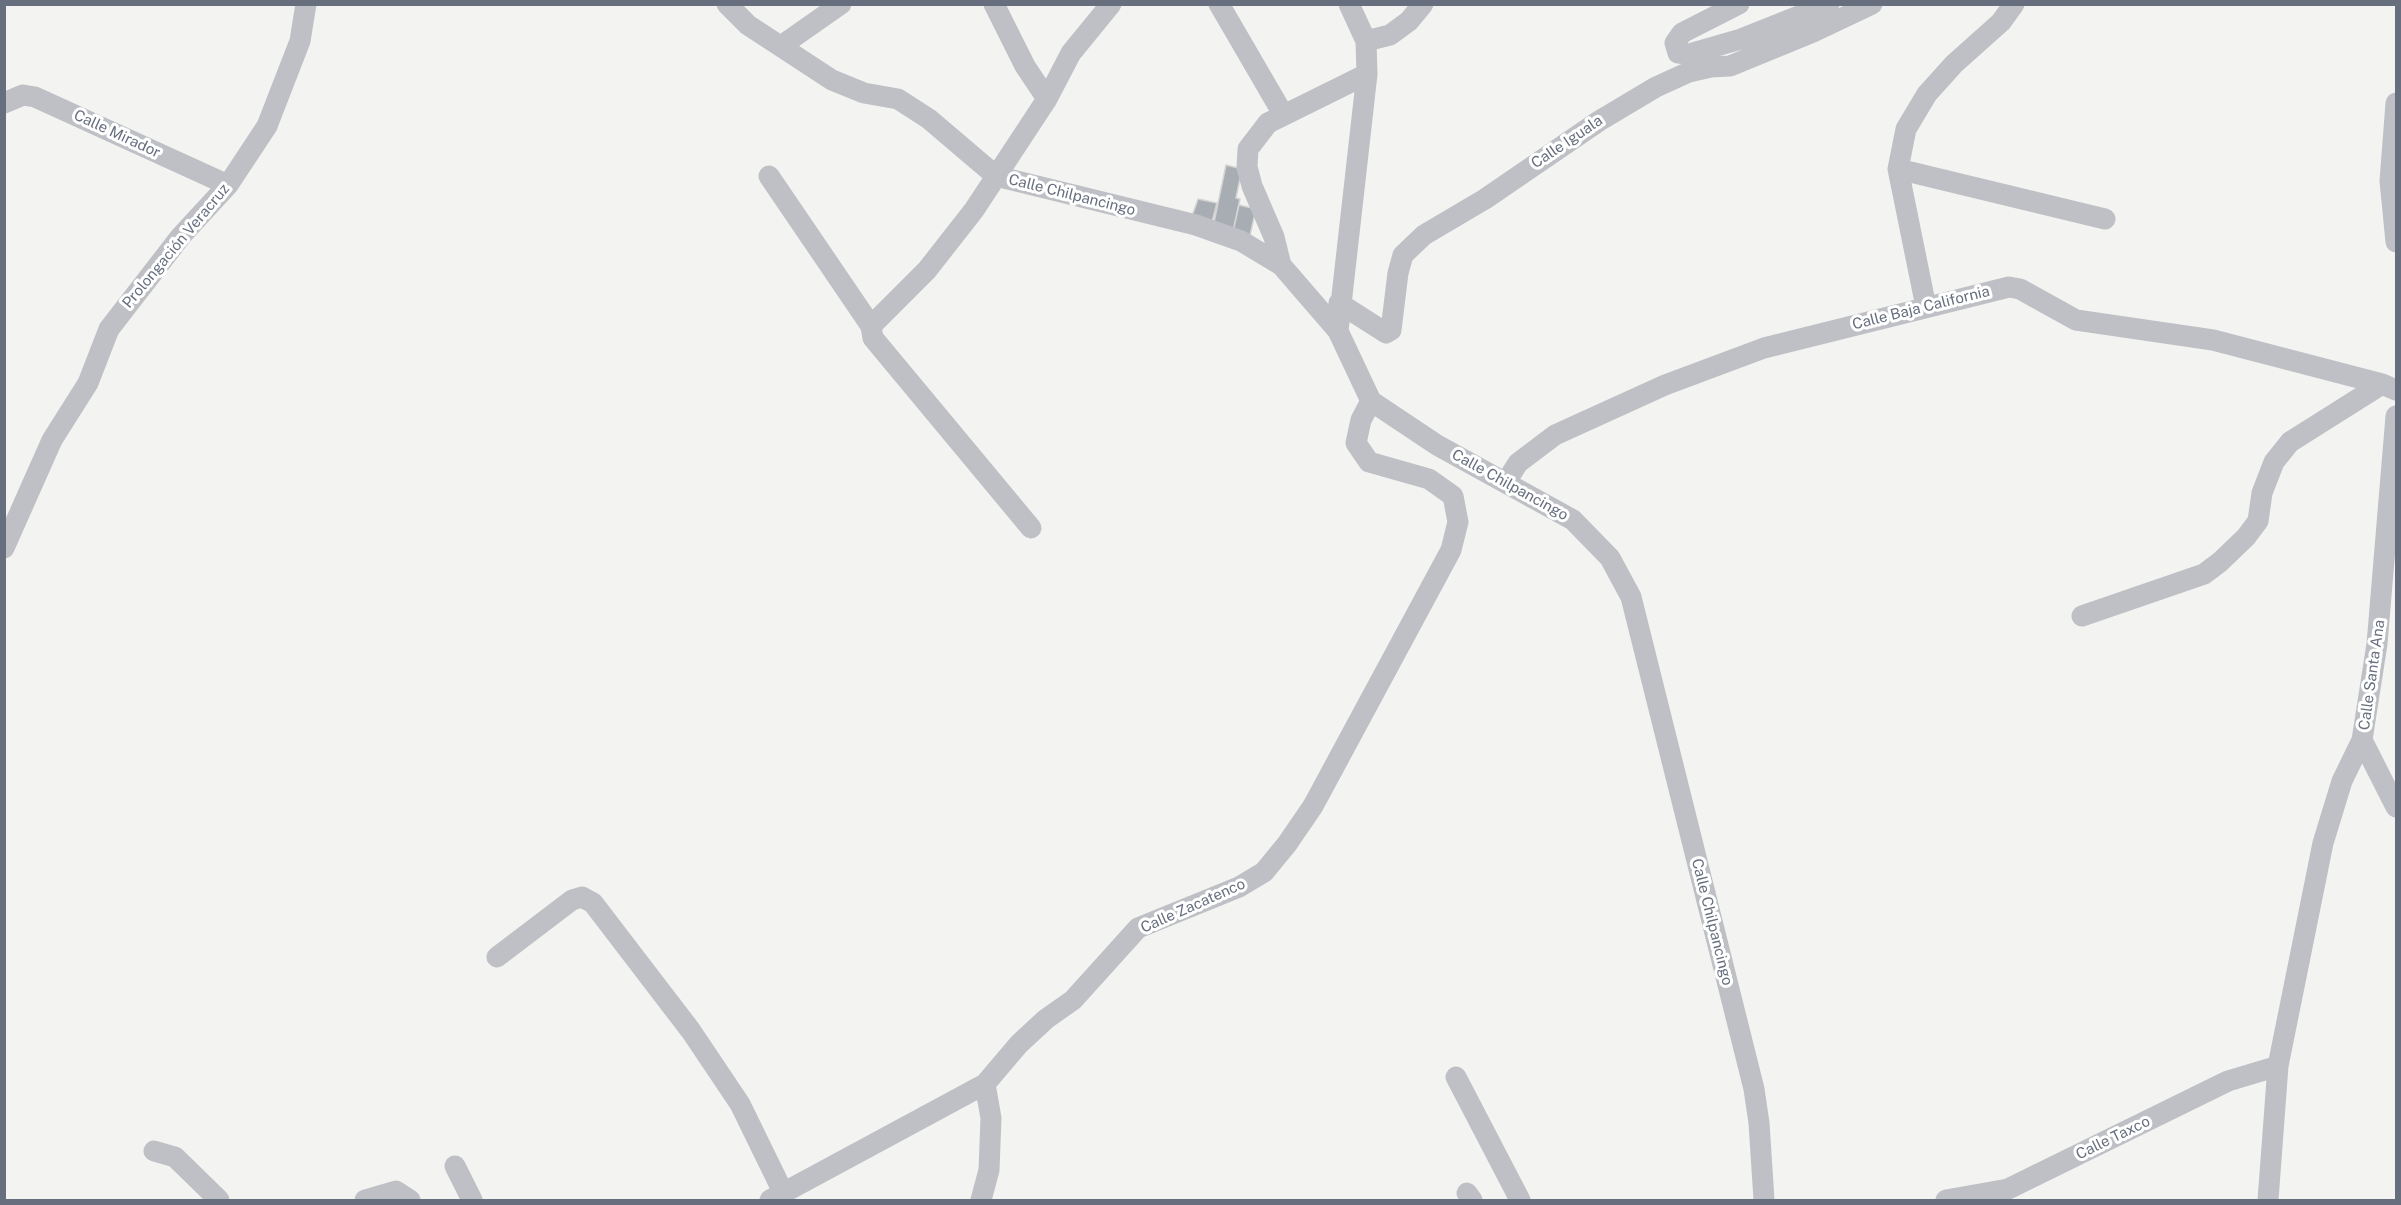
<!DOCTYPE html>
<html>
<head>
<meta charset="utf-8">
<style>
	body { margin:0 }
	#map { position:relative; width:2401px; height:1205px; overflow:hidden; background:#f3f4f1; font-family:"Public Sans",sans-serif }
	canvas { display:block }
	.frame { position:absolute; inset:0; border:6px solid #676f7f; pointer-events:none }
</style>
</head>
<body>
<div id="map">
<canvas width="2401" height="1205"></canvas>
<div class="frame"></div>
</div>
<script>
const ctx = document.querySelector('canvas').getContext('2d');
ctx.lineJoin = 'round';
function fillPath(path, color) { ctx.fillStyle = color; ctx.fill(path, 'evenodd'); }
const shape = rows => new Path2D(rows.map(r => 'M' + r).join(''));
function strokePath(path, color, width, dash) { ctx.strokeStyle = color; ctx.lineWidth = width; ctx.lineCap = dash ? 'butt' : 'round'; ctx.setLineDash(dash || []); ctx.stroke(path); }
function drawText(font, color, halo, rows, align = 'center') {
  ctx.font = font + ' "Public Sans",sans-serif'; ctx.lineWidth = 6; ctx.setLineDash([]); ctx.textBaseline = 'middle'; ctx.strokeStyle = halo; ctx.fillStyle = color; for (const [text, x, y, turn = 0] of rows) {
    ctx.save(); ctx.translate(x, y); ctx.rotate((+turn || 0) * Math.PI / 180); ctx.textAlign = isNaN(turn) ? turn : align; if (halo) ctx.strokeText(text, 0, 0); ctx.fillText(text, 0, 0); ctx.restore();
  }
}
const building = shape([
	[1226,165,1242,169,1236,198,1240,199,1233,231,1213,227,1226,165],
	[1198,199,1217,203,1211,226,1191,219,1198,199],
	[1239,205,1256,209,1249,240,1232,236,1239,205]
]);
fillPath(building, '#a8acb3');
strokePath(building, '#d5d5d4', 1.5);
strokePath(shape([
	[727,4,748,25,832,80,864,93,898,99,929,119,996,176,1196,225,1241,241,1281,265],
	[994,4,1025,66,1047,99],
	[1219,4,1283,114],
	[1349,4,1366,41,1367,74,1338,331,1371,401,1437,445,1573,520,1610,558,1631,597,1754,1089,1759,1123,1764,1200],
	[1739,4,1682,33,1675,43,1678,53,1689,54,1741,39,1829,4],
	[1366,41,1390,35,1409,21,1423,4],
	[781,46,841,4],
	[4,103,23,95,35,97,228,185],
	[2396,103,2390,181,2396,242],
	[1898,169,2105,219],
	[769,176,871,326],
	[1339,303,1386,333,1391,330,1398,273,1403,255,1424,235,1485,199,1599,121,1656,87,1689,72,1711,67,1730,66,1813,32,1872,4],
	[1926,307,1898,169,1906,129,1927,94,1954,64,2001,22,2014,4],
	[1338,331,1281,265,1274,237,1252,186,1247,167,1248,149,1268,123,1367,74],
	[1506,482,1518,463,1555,435,1665,385,1764,348,2009,287,2020,289,2076,320,2213,340,2382,384,2396,390],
	[1031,528,873,338,871,326,927,270,974,210,1047,99,1071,53,1111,4],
	[4,548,52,440,88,383,109,329,181,236,228,185,267,126,300,41,306,4],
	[2082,616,2204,574,2220,562,2246,537,2258,521,2262,493,2274,462,2290,442,2382,384],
	[2362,740,2396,807],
	[497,957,572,900,582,897,593,903,691,1031,740,1104,783,1192],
	[1456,1077,1520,1200],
	[154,1151,175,1157,219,1200],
	[455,1166,472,1200],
	[1467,1193,1472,1200],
	[365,1200,396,1191,410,1200],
	[770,1200,985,1084,1019,1044,1046,1019,1073,1000,1138,928,1239,887,1264,872,1287,844,1313,806,1451,550,1458,522,1453,496,1429,479,1369,462,1356,443,1361,420,1371,401],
	[981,1200,989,1170,991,1118,985,1084],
	[1946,1200,2008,1189,2228,1081,2278,1066],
	[2268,1200,2278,1066,2323,843,2342,781,2362,740,2377,644,2396,416]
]), '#bec0c5', 21);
drawText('15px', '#676f7f', '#fff', [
	["Calle Mirador",117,134,25],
	["Calle Iguala",1567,142,-34],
	["Calle Chilpancingo",1072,195,14],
	["Prolongación Veracruz",176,246,-50],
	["Calle Baja California",1921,308,-14],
	["Calle Chilpancingo",1510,485,29],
	["Calle Santa Ana",2372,675,-82],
	["Calle Zacatenco",1193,906,-24],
	["Calle Chilpancingo",1712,922,76],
	["Calle Taxco",2113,1138,-26]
]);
</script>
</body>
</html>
